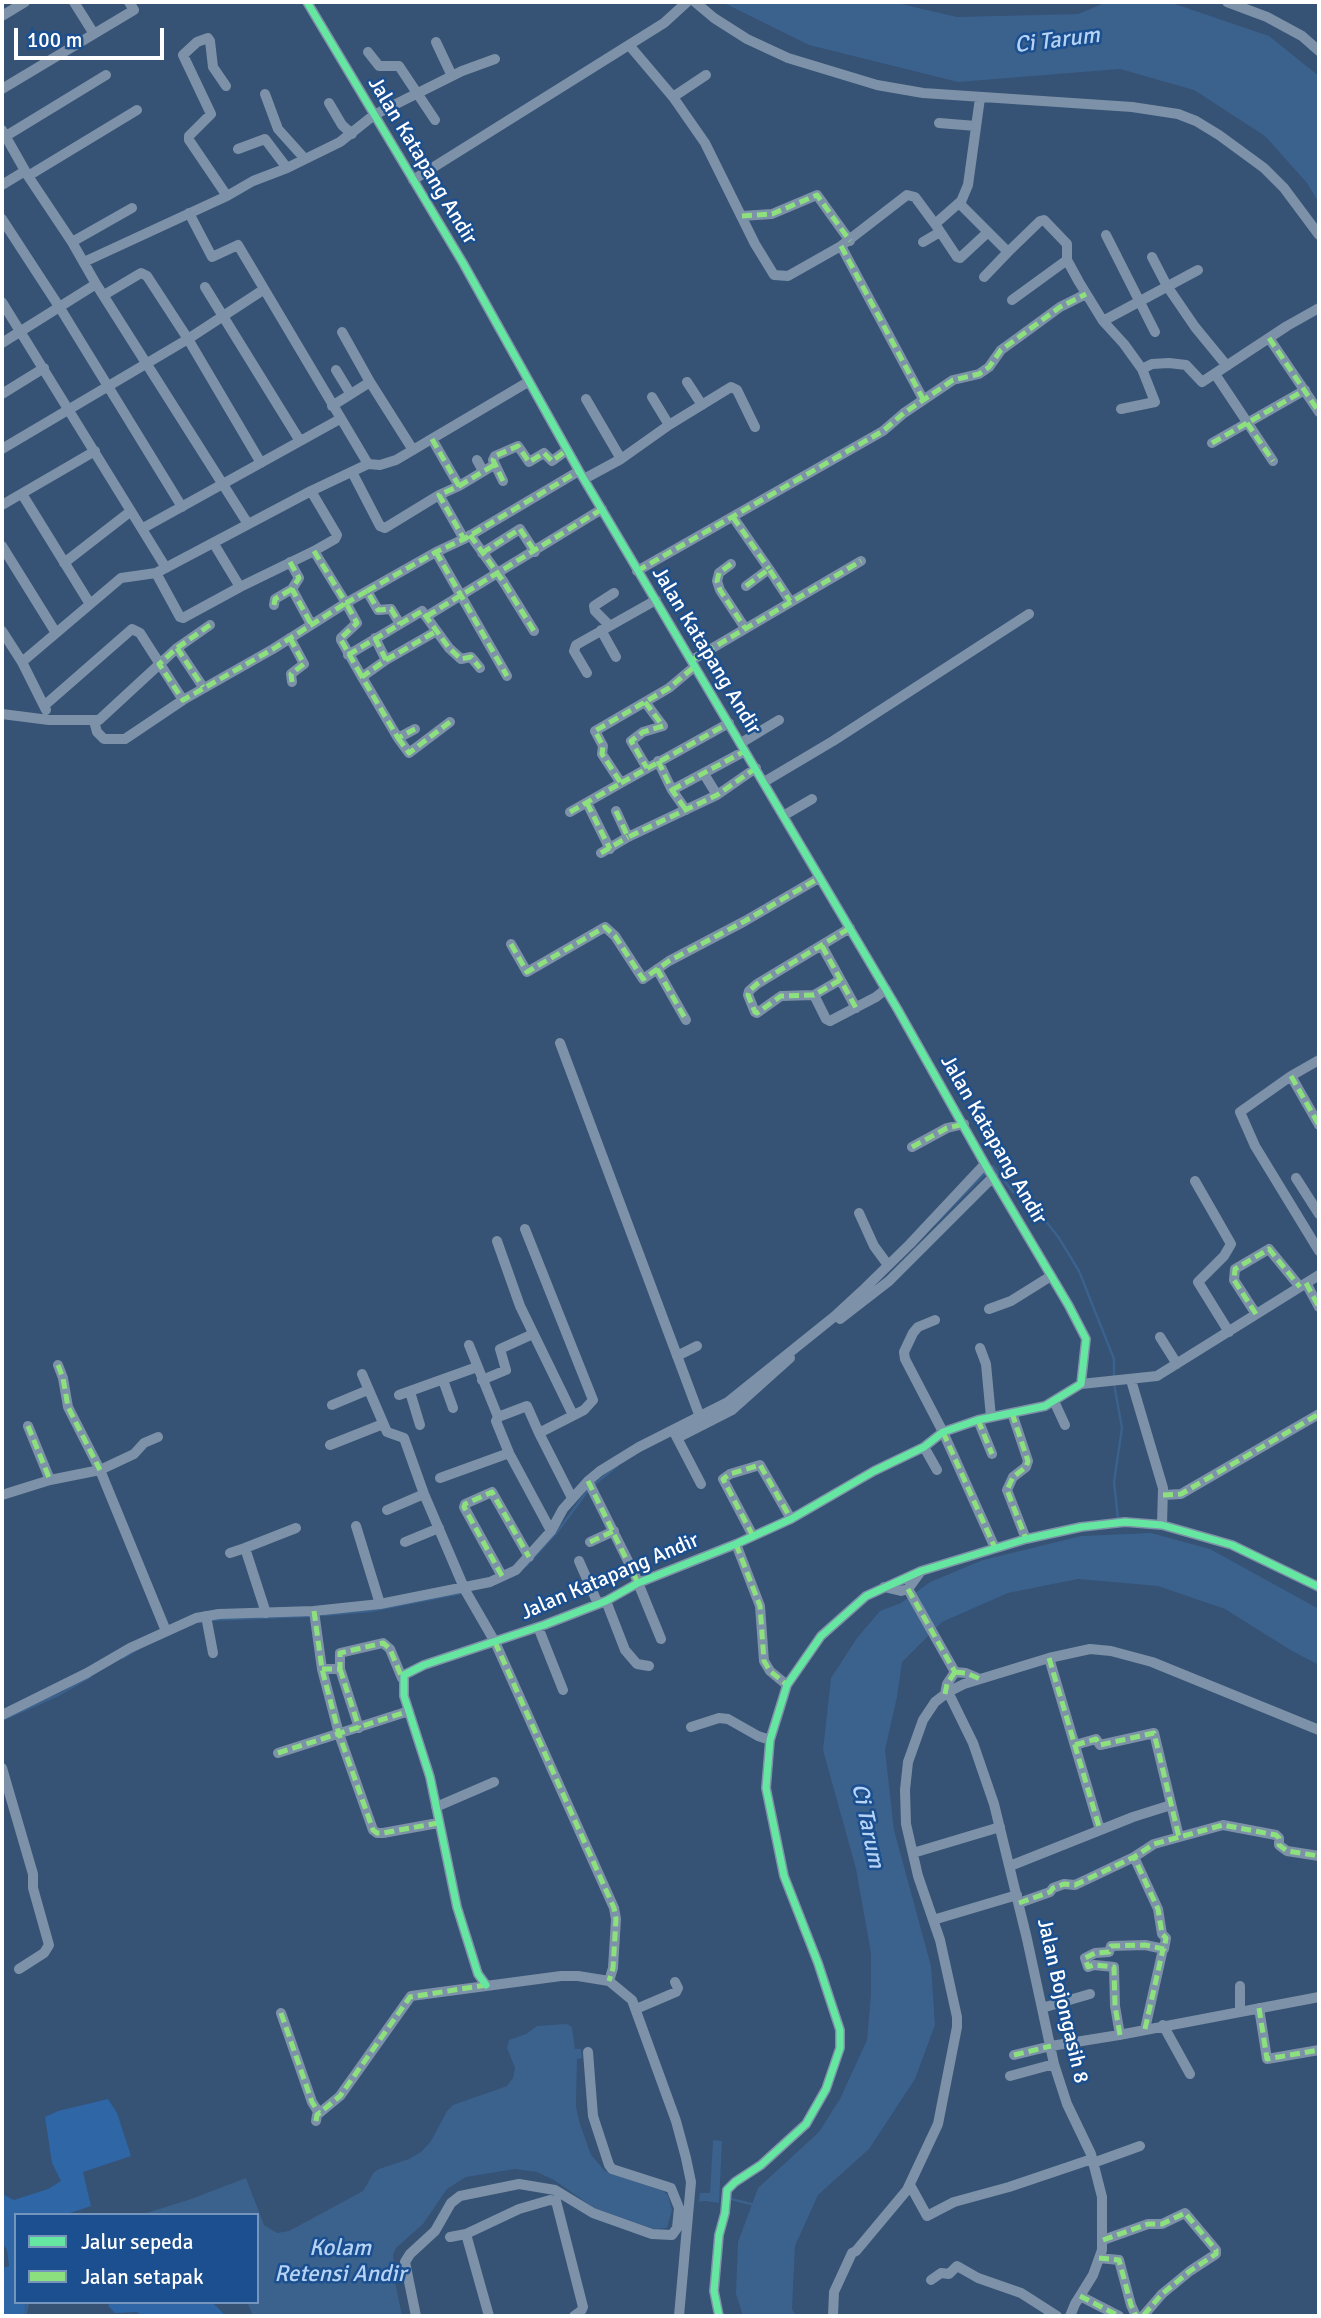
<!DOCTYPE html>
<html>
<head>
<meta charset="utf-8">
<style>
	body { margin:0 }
	#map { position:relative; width:1321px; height:2318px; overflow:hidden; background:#365274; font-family:Signika,sans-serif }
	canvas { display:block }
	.frame { position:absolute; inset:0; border:4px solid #fff; pointer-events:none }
	.legend { position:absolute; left:14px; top:2213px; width:245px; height:91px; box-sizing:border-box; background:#1b4f8f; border:2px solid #7695bc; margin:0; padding:9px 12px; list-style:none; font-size:21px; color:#fff }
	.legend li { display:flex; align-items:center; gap:14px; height:35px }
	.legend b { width:35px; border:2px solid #7695bc }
	.scale { position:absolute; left:14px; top:28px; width:150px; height:32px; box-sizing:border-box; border:4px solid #fff; border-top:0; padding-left:9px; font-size:21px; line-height:24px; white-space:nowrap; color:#fff; -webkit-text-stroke:5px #1b4f8f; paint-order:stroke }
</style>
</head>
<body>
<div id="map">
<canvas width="1321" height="2318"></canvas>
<div class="frame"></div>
<ul class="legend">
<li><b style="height:9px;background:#66e7a1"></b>Jalur sepeda</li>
<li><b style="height:9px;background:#8de07e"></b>Jalan setapak</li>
</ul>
<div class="scale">100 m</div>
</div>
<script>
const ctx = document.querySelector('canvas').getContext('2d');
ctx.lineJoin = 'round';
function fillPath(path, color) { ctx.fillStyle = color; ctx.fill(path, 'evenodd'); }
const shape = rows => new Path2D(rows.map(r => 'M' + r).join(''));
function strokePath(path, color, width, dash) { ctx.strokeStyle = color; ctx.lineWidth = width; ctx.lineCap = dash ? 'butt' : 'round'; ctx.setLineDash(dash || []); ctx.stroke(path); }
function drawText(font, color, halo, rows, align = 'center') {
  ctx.font = font + ' Signika,sans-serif'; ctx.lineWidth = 5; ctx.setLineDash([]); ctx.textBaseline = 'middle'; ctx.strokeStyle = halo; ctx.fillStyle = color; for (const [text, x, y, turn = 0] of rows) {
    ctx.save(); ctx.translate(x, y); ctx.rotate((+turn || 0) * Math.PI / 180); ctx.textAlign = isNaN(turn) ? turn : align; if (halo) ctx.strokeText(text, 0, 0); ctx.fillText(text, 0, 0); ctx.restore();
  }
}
fillPath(shape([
	[108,2099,117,2113,131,2156,83,2172,91,2206,64,2215,16,2215,16,2302,26,2302,24,2316,2,2316,2,2268,9,2266,7,2250,2,2242,2,2194,14,2200,48,2189,61,2181,52,2163,45,2117,58,2111],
	[108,2302,212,2302,226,2316,142,2316,137,2312,115,2313,109,2307]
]), '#2f66a5');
fillPath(shape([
	[722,2,893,2,957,17,1078,14,1107,2,1175,4,1269,36,1319,76,1319,203,1307,183,1265,136,1194,90,1120,69,958,82,809,45],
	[1151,1533,1210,1549,1319,1609,1319,1665,1292,1651,1225,1609,1158,1586,1078,1579,1008,1593,942,1622,902,1662,897,1697,885,1750,894,1830,931,1966,935,2025,915,2079,869,2149,818,2195,795,2246,792,2309,796,2316,743,2316,736,2294,738,2242,758,2188,819,2132,840,2099,867,2040,871,1994,871,1953,856,1869,823,1750,831,1678,857,1638,880,1611,901,1603,930,1582,983,1560,1081,1536],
	[567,2024,572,2027,575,2049,581,2049,582,2058,577,2059,576,2107,580,2124,591,2155,605,2171,663,2191,668,2195,672,2210,667,2228,654,2229,594,2208,554,2180,537,2172,515,2169,466,2177,447,2189,423,2224,396,2248,393,2255,395,2282,402,2316,253,2316,247,2302,257,2302,257,2215,140,2215,191,2199,246,2178,264,2225,277,2233,289,2231,363,2191,374,2172,379,2169,409,2159,421,2152,431,2141,447,2111,453,2105,507,2086,513,2078,515,2068,507,2048,509,2040,526,2034,537,2026],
	[713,2140,722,2141,719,2203,705,2201,699,2202,700,2193,710,2193]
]), '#3b618d');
strokePath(shape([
	[992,1167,993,1166,1013,1192,1031,1202,1059,1238,1079,1271,1114,1359,1114,1377],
	[935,1224,987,1171],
	[1114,1384,1122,1428,1114,1482,1118,1519],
	[592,1486,617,1466],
	[526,1566,558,1531,588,1490],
	[324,1615,370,1611,462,1593],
	[209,1620,310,1616],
	[123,1658,138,1649],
	[2,1720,60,1694,90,1677],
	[731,2199,755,2205],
	[25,2316,28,2302]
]), '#3b618d', 2.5);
strokePath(shape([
	[74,2,94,34],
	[307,2,463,263,579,471,898,1010,986,1166,1069,1306,1086,1339,1081,1384,1045,1406,978,1420,943,1432,924,1447,874,1471,791,1519,736,1544,638,1583,606,1601,544,1625,424,1665,404,1675,404,1696,430,1777,457,1907,478,1974,486,1985],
	[695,2,714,18,747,39,788,58,877,85,923,93,1132,107,1178,114,1196,121,1219,135,1264,168,1284,188,1319,235],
	[1227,2,1267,17,1302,36,1319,51],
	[2,16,25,2],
	[436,42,452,76],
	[629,45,673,97,705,143,755,244,774,275,788,276,841,246,907,195,915,197,935,224],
	[368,52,379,66,399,66,435,120],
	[226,86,213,67,210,41,208,38,197,42,183,55,211,114,189,136,189,140,227,196,253,181,287,168,340,142,374,115,462,71,495,59],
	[2,89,134,10,129,2],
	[265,94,278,129,305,159],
	[673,97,706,75],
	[980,98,968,185,960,204,1008,252,1040,221,1044,220,1067,244,1067,260,1079,282,1103,321,1124,344,1142,369,1155,402,1121,409],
	[329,103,342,125,352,134],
	[939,123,976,126],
	[2,130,28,176,72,242,96,284,248,524],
	[6,136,106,75],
	[238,149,265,139,287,168],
	[28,176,137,110],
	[413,180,664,23,687,2],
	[2,185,25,171],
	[960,202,935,224,957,257,960,258,988,232],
	[189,213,212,257,238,245,368,464],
	[742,216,772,214,817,195,850,241],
	[2,219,60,308,182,507],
	[1106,235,1155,332],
	[72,242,132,208],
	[923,242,940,232],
	[841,246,923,399],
	[1152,257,1167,286,1195,327,1227,366],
	[84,262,227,196],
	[984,277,1008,252],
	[205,287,300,441],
	[104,295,141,273,147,276,188,339,261,463],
	[1012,300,1067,260],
	[2,302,166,568],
	[1103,321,1198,270],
	[342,332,370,382,413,450],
	[1269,338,1319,412],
	[2,343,96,284],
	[1142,369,1152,364,1169,363,1186,365,1202,382,1287,326,1319,308],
	[336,370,350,393],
	[1215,374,1273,461],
	[687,382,702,405],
	[2,394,44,368],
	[586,399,621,459],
	[332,406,370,382],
	[669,425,731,387,737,390,755,427],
	[432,439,459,486,439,495,464,539],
	[1212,443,1305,390],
	[2,449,188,339,263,290],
	[477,460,483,471],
	[352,472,380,526,385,528,439,495],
	[584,479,621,459,669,425,652,397],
	[503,481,493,460,495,456,518,446,529,462,544,453,552,461,567,450],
	[459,486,494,465],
	[22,494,90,604],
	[2,505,95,451],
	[733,517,769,569],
	[143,528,340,419],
	[470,535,503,581,534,631],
	[214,544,240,587],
	[2,546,56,633],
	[314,551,346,603,367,591,378,610,391,609,400,624],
	[436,552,507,676],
	[482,553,520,529,535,552],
	[290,562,299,578,292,589,311,624],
	[64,563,131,511],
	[731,564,719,573,717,581,720,590,745,628],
	[637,571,883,431,904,413,953,380,979,374,989,367,1001,350,1019,337,1060,307,1086,294],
	[156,573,180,617,183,618,240,587,314,551,335,539,337,535,311,491],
	[746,586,769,569,790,601],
	[367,591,436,552,464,539,579,471],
	[274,605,275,599,292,589],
	[427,616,602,509],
	[610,626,595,611,594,606,614,593],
	[601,630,616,657],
	[2,631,22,662,46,710],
	[290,638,304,664,291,674,292,682],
	[375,638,386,660,362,677,398,738,415,729],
	[177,648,203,687],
	[348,655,422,611,449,648,461,659,471,657,480,668],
	[386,660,435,632],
	[692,660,861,561],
	[22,662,121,578,156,573,311,491,368,464,380,465,396,460,528,382],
	[587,673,574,651,576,645,656,600],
	[645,702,663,726,643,732,631,741,647,768],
	[45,705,132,629,140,633,183,700,273,649,346,603,357,623,341,638,341,640,362,677],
	[2,714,49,720,99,720,177,648,210,625],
	[94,721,97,732,104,739,125,739,183,700],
	[398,738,409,753,450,722],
	[741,743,779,720],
	[658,761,672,790,686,810],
	[704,774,717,795],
	[764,782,833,741,1029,614],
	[621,783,729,723],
	[672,790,745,751],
	[587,803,610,849],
	[616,811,628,837,717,795,756,768],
	[570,812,621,783,602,754,603,746,595,731,669,688,694,667],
	[783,816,812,799],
	[601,853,628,837],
	[511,944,527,972,605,927,615,936,643,979,669,961,745,921,819,878],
	[822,946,856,1008],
	[657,969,686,1020],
	[840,980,814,995,781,996,757,1013,755,1012,748,995,749,991,757,984,850,928],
	[814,995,826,1019,830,1021,876,997,886,989],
	[560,1043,700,1417],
	[1319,1060,1291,1076,1240,1112,1255,1146,1319,1251],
	[1291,1076,1319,1125],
	[912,1147,947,1128,964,1124],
	[1296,1178,1319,1214],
	[1195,1181,1231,1244,1224,1256,1198,1282,1229,1332],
	[859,1213,874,1246,888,1265],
	[525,1229,593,1400,584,1410,539,1433,572,1498],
	[497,1241,520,1306,573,1415],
	[1306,1283,1319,1307],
	[989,1309,1011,1301,1051,1276],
	[1256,1314,1234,1280,1235,1269,1269,1249,1300,1287],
	[840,1319,889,1281,993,1177],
	[935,1320,918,1327,913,1333,904,1352,905,1359,943,1432,995,1548],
	[1160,1337,1177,1364],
	[469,1345,498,1417],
	[980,1348,986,1364,991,1417],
	[677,1356,697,1346],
	[58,1365,63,1378,68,1407,100,1470,134,1454,144,1443,158,1437],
	[362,1374,387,1432,404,1438,424,1494,465,1590,495,1642,614,1908,616,1919,613,1968,609,1981],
	[443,1380,453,1408],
	[482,1380,506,1370,500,1349,533,1334],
	[1131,1380,1163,1488,1162,1525],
	[1081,1384,1157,1376,1319,1275],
	[410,1392,420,1425],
	[399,1395,477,1367],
	[1054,1401,1065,1425],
	[332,1405,368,1390],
	[1012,1413,1028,1461,1026,1467,1013,1477,1007,1490,1026,1539],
	[978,1420,992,1454],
	[28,1426,50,1480],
	[539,1433,527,1406,498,1417,496,1421,509,1453,551,1531],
	[675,1434,701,1484],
	[677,1438,732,1410,790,1358],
	[330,1445,383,1424],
	[924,1447,937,1470],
	[440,1478,509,1453],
	[588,1481,634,1573,661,1639],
	[2,1495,50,1480,100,1470,166,1631],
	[1163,1495,1181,1494,1193,1487,1319,1414],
	[387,1510,424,1494],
	[356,1526,380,1604],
	[753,1536,723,1479,730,1474,760,1465,791,1519],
	[405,1542,439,1528],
	[590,1542,614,1531],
	[736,1544,760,1606,764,1661,770,1671,787,1685],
	[230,1553,245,1548],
	[579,1561,598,1604],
	[502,1576,464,1507,465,1504,492,1492,529,1557],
	[884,1587,901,1591,908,1589,921,1571],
	[908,1589,955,1672],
	[606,1601,625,1650,637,1664,649,1666],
	[314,1611,322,1669,339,1734,373,1830,377,1833,383,1833,438,1823],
	[266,1613,245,1548,296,1528],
	[206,1616,213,1653],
	[538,1627,563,1690],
	[1049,1658,1100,1830],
	[322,1669,340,1669,340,1653,383,1643,390,1649,402,1678],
	[340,1669,359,1728],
	[955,1672,966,1673,980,1679],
	[948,1692,973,1743,994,1804,1027,1939,1054,2064,1067,2104,1091,2154,1102,2197,1102,2250,1093,2275,1075,2304,1070,2316],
	[945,1694,947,1684,955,1672],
	[2,1715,87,1673,130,1648,196,1618,219,1614,314,1611,380,1604,490,1582,516,1570,551,1531,563,1509,588,1481,600,1471,639,1447,728,1402,835,1316,862,1291,910,1244,985,1164],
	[691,1727,719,1718,728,1719,758,1736,770,1740],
	[1075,1745,1096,1739,1100,1745,1154,1733,1179,1837],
	[278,1753,409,1711],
	[2,1768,33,1874,33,1888,49,1945,44,1953,19,1969],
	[436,1807,494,1782],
	[913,1853,1000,1827],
	[1010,1866,1133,1817,1171,1805],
	[1019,1903,1050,1892,1053,1888,1064,1884,1075,1885,1134,1857,1154,1844,1223,1825,1276,1835,1279,1838,1279,1845,1287,1851,1319,1856],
	[933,1920,1017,1895],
	[1042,2008,1090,1994],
	[1259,2008,1267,2059,1319,2050],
	[636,2009,676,1992,678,1988,675,1982],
	[1240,2012,1240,1986],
	[281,2013,312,2102,319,2113],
	[1163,2025,1190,2074],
	[1145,2029,1163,1949],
	[1120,2035,1115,2006,1114,1967,1094,1965,1088,1967,1085,1958,1095,1953,1109,1952,1111,1946,1145,1945,1164,1949,1166,1938,1162,1934,1158,1909,1134,1857],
	[1014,2055,1051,2046,1119,2035,1319,1997],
	[1010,2076,1054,2064],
	[316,2121,317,2115,340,2096,411,1996,561,1976,578,1976,609,1981,632,2000,676,2121,686,2158,691,2182,679,2316],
	[1093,2163,1140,2146],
	[910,2185,927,2216,954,2202,1009,2187,1092,2159],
	[466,2234,519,2209,550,2200,556,2201,583,2307,581,2311,574,2316],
	[450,2237,466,2234,489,2316],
	[1103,2240,1148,2224,1162,2224,1185,2213,1216,2250,1216,2254,1190,2271,1162,2294,1143,2316],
	[1099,2258,1119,2260,1131,2305,1136,2316],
	[931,2280,941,2273,949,2274,957,2266,978,2278,1021,2293,1057,2316],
	[1080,2296,1119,2316],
	[416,2316,405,2262,410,2254,435,2231,451,2203,460,2196,519,2184,555,2190,593,2213,652,2234,672,2235,677,2228,679,2208,671,2188,612,2169,609,2165,593,2116,588,2052],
	[719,2316,714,2291,719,2235,725,2213,727,2190,735,2182,761,2165,806,2124,826,2089,840,2048,840,2030,818,1963,784,1876,766,1788,770,1740,787,1685,821,1636,866,1596,921,1571,1026,1539,1081,1527,1125,1522,1162,1525,1232,1545,1319,1587],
	[833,2316,834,2292,852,2253,856,2251,907,2190,938,2124,957,2027,957,2017,940,1940,918,1876,906,1824,905,1790,908,1762,923,1720,935,1702,948,1692,964,1684,1049,1658,1090,1649,1111,1651,1152,1662,1319,1730]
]), '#7d92a8', 10);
strokePath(shape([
	[742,216,772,214,817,195,850,241],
	[841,246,923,399],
	[1269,338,1319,412],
	[1247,423,1273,461],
	[432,439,459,486,439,495,464,539],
	[1212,443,1305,390],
	[503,481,493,460,495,456,518,446,529,462,544,453,552,461,567,450],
	[459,486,494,465],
	[733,517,769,569],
	[470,535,503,581,534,631],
	[314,551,346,603,367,591,378,610,391,609,400,624],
	[436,552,507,676],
	[482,553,520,529,535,552],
	[290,562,299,578,292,589,311,624],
	[731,564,719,573,717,581,720,590,745,628],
	[637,571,883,431,904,413,953,380,979,374,989,367,1001,350,1019,337,1060,307,1086,294],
	[746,586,769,569,790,601],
	[367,591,436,552,464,539,579,471],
	[274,605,275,599,292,589],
	[427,616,602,509],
	[210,625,177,648,159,664,183,700,273,649,346,603,357,623,341,638,341,640,362,677],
	[290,638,304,664,291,674,292,682],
	[375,638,386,660,362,677,398,738,415,729],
	[177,648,203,687],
	[348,655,422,611,449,648,461,659,471,657,480,668],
	[386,660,435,632],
	[692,660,861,561],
	[645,702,663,726,643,732,631,741,647,768],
	[398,738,409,753,450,722],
	[658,761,672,790,686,810],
	[621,783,729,723],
	[672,790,745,751],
	[587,803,610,849],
	[616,811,628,837,717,795,756,768],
	[570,812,621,783,602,754,603,746,595,731,669,688,694,667],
	[601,853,628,837],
	[511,944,527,972,605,927,615,936,643,979,669,961,745,921,819,878],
	[822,946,856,1008],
	[657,969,686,1020],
	[840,980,814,995,781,996,757,1013,755,1012,748,995,749,991,757,984,850,928],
	[1291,1076,1319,1125],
	[912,1147,947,1128,964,1124],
	[1306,1283,1319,1307],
	[1256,1314,1234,1280,1235,1269,1269,1249,1300,1287],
	[58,1365,63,1378,68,1407,100,1470],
	[1012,1413,1028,1461,1026,1467,1013,1477,1007,1490,1026,1539],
	[978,1420,992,1454],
	[28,1426,50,1480],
	[943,1432,995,1548],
	[588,1481,638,1583],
	[1163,1495,1181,1494,1193,1487,1319,1414],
	[753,1536,723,1479,730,1474,760,1465,791,1519],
	[590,1542,614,1531],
	[736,1544,760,1606,764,1661,770,1671,787,1685],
	[502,1576,464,1507,465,1504,492,1492,529,1557],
	[908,1589,955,1672],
	[314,1611,322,1669,339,1734,373,1830,377,1833,383,1833,438,1823],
	[495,1642,614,1908,616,1919,613,1968,609,1981],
	[1049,1658,1100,1830],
	[322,1669,340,1669,340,1653,383,1643,390,1649,402,1678],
	[340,1669,359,1728],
	[955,1672,966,1673,980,1679],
	[945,1694,947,1684,955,1672],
	[1075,1745,1096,1739,1100,1745,1154,1733,1179,1837],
	[278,1753,409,1711],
	[1019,1903,1050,1892,1053,1888,1064,1884,1075,1885,1134,1857,1154,1844,1223,1825,1276,1835,1279,1838,1279,1845,1287,1851,1319,1856],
	[1259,2008,1267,2059,1319,2050],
	[281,2013,312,2102,319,2113],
	[1145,2029,1163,1949],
	[1120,2035,1115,2006,1114,1967,1094,1965,1088,1967,1085,1958,1095,1953,1109,1952,1111,1946,1145,1945,1164,1949,1166,1938,1162,1934,1158,1909,1134,1857],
	[1014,2055,1051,2046],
	[316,2121,317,2115,340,2096,410,1997,486,1985],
	[1103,2240,1148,2224,1162,2224,1185,2213,1216,2250,1216,2254,1190,2271,1162,2294,1143,2316],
	[1099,2258,1119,2260,1131,2305,1136,2316],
	[1080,2296,1119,2316]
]), '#8de07e', 5, [10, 5]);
strokePath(shape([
	[307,2,463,263,579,471,898,1010,986,1166,1069,1306,1086,1339,1081,1384,1045,1406,978,1420,943,1432,924,1447,874,1471,791,1519,736,1544,638,1583,606,1601,544,1625,424,1665,404,1675,404,1696,430,1777,457,1907,478,1974,486,1985],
	[719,2316,714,2291,719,2235,725,2213,727,2190,735,2182,761,2165,806,2124,826,2089,840,2048,840,2030,818,1963,784,1876,766,1788,770,1740,787,1685,821,1636,866,1596,921,1571,1026,1539,1081,1527,1125,1522,1162,1525,1232,1545,1319,1587]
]), '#66e7a1', 7);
drawText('21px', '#fff', '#1b4f8f', [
	["Jalan Katapang Andir",422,161,59],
	["Jalan Katapang Andir",706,651,59],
	["Jalan Katapang Andir",993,1140,60],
	["Jalan Katapang Andir",610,1577,-23],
	["Jalan Bojongasih 8",1062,2001,77]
]);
drawText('italic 23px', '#b5d3f5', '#1b4f8f', [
	["Ci Tarum",1057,41,-7],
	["Ci Tarum",867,1826,78],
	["Kolam",340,2249],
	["Retensi Andir",340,2275]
]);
</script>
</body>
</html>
